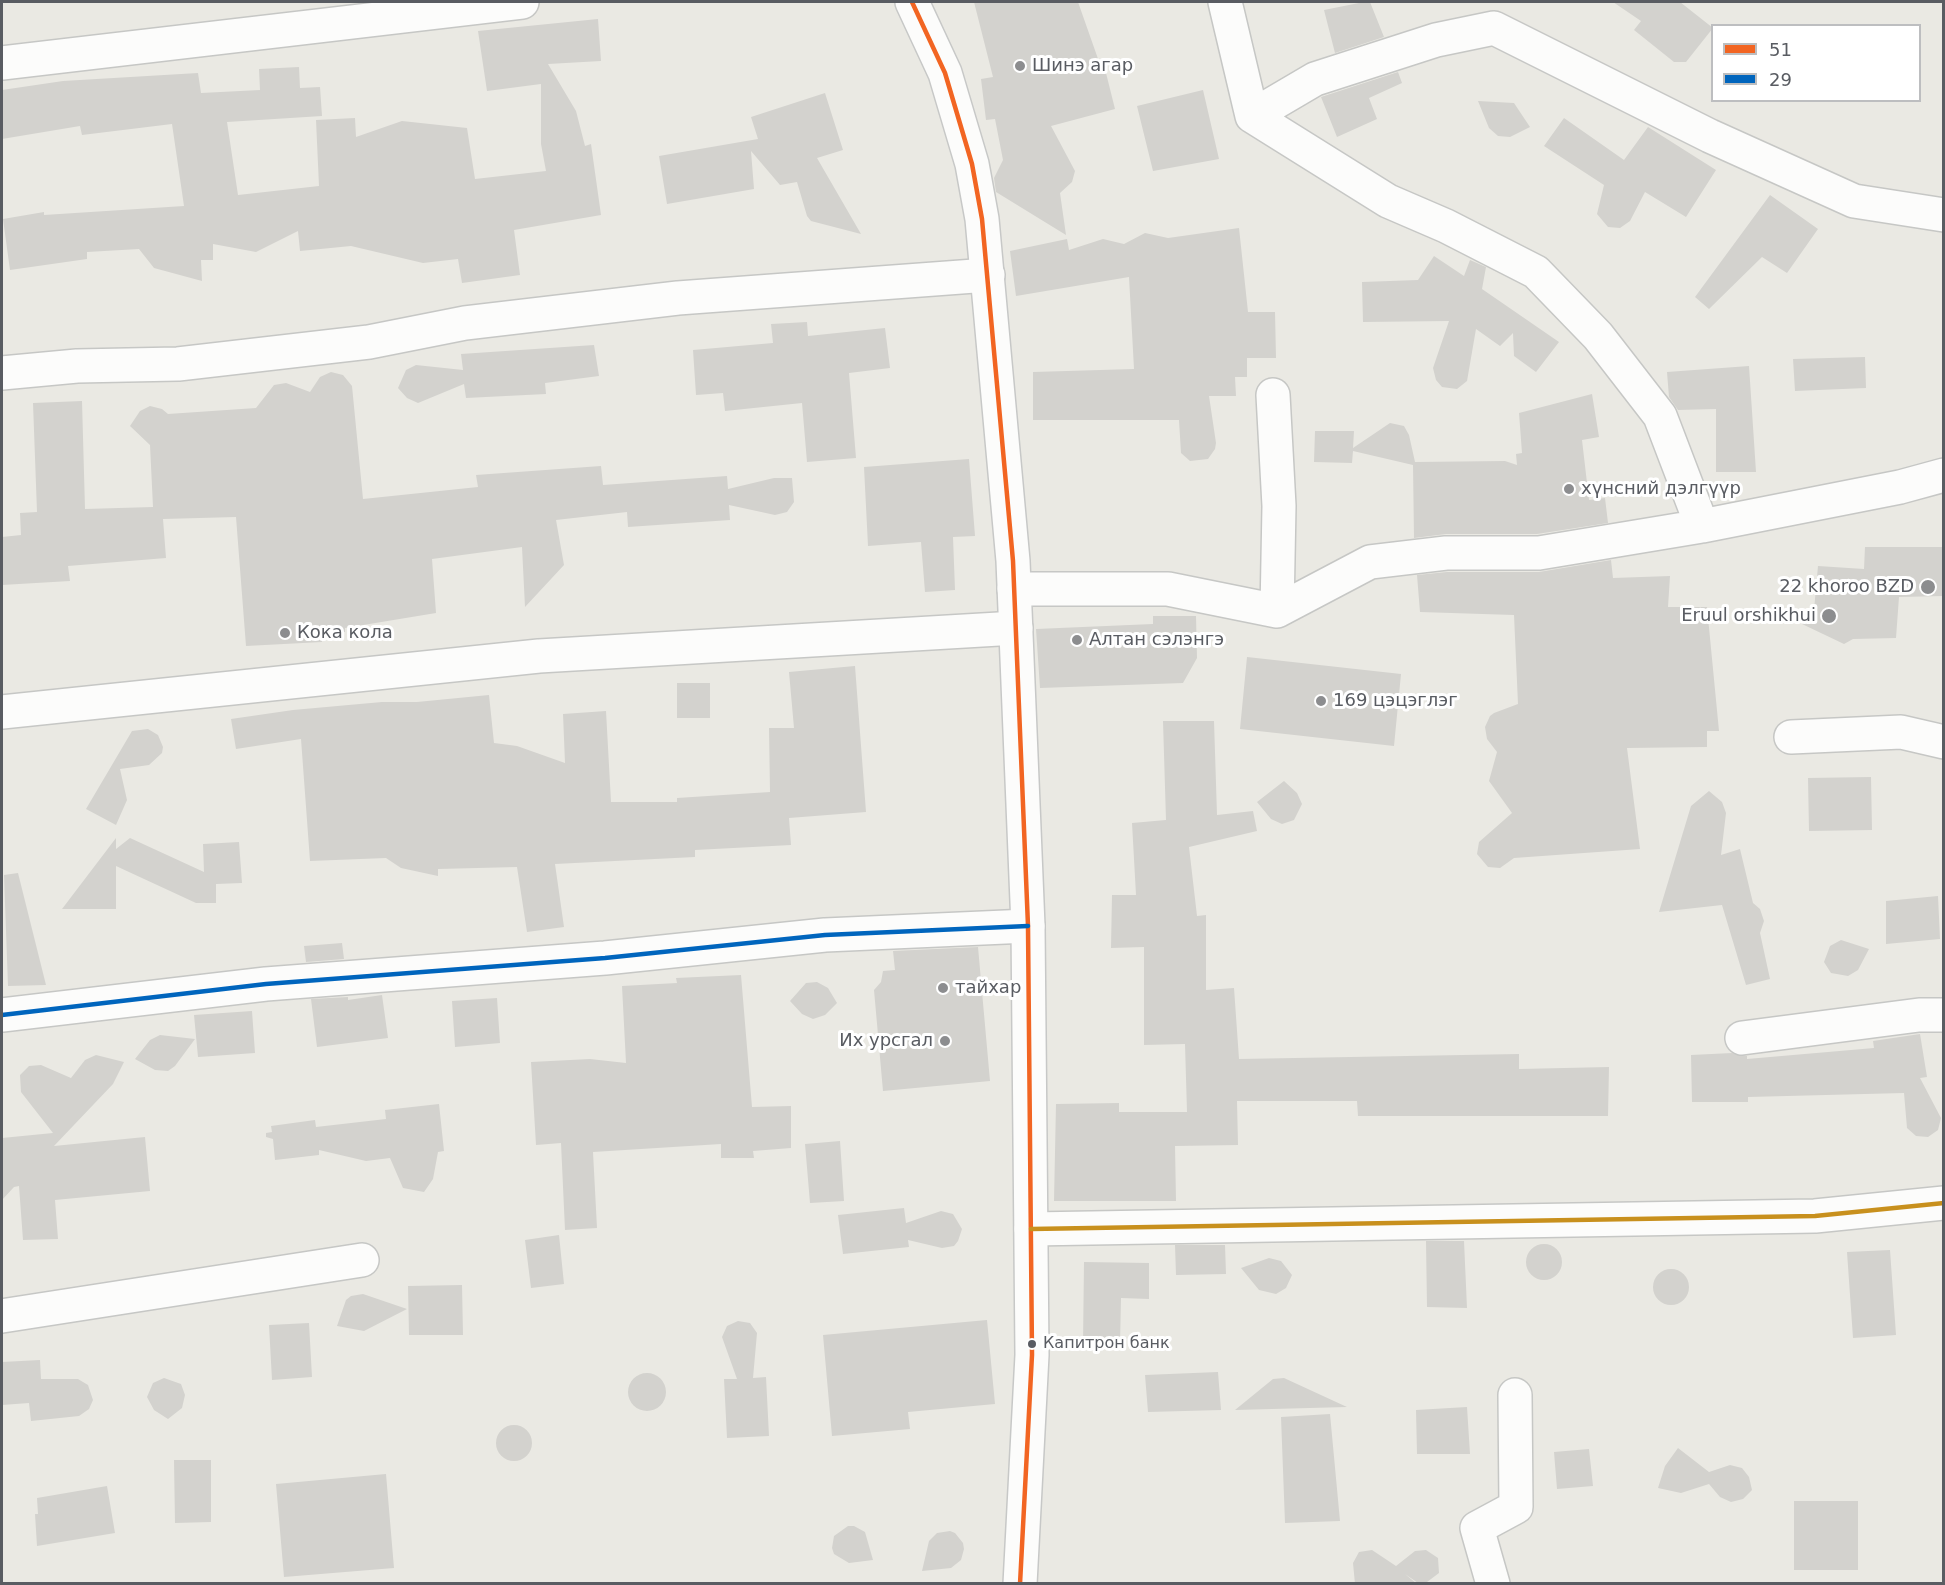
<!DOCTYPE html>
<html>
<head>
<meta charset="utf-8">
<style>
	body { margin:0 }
	#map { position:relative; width:1945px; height:1585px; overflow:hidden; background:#eae9e3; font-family:"DejaVu Sans",sans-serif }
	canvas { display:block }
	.frame { position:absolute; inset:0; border:3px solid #595c62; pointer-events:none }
	.legend { position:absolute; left:1711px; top:24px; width:210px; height:78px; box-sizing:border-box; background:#fff; border:2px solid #bdbec0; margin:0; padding:8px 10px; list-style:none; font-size:18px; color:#595c62 }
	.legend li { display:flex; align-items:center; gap:12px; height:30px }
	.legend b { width:30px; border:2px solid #bdbec0 }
</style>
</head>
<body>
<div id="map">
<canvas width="1945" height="1585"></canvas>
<div class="frame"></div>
<ul class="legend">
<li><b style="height:8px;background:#f26522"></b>51</li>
<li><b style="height:8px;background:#0065bd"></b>29</li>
</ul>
</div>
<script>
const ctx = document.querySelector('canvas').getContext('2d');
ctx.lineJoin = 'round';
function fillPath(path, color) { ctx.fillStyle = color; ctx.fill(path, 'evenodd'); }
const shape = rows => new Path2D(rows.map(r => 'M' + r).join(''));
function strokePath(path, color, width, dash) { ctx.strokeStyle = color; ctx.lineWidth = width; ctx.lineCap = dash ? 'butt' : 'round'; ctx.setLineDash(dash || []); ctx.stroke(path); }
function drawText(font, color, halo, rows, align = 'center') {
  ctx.font = font + ' "DejaVu Sans",sans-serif'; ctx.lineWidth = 6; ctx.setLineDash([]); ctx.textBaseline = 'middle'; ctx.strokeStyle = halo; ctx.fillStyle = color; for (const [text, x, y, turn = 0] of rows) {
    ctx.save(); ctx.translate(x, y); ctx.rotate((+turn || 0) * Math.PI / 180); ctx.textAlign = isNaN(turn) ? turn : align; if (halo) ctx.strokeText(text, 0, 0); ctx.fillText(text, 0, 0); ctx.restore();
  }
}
fillPath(shape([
	[974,2,1078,2,1103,73,1106,73,1115,109,1051,126,1075,171,1072,182,1060,193,1066,235,996,192,994,178,1003,160,995,119,986,120,981,79,993,77],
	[1364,2,1370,2,1384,37,1335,53,1324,10],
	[1613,2,1680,2,1713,28,1686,62,1674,62,1634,30,1641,21],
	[598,19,601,61,548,64,576,111,585,146,591,144,601,215,514,230,520,275,462,283,458,259,423,263,351,246,300,251,298,231,256,252,213,244,213,260,201,260,202,281,154,268,139,249,87,252,87,259,10,270,3,219,44,212,44,215,184,206,172,124,82,135,80,126,2,139,2,90,63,81,198,73,201,93,260,90,259,69,299,67,300,88,320,87,322,116,227,122,238,195,319,186,316,120,355,118,356,137,402,121,467,128,475,179,546,171,541,144,541,84,487,91,478,31],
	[1398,72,1402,83,1369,98,1377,119,1337,137,1321,97],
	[1203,90,1219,159,1153,171,1137,106],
	[825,93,843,150,817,158,861,234,811,221,807,216,797,182,780,185,751,151,754,189,667,204,659,156,758,139,751,117],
	[1478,101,1514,103,1530,127,1510,137,1498,136,1489,128],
	[1564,118,1624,160,1648,127,1716,170,1686,217,1645,192,1630,221,1620,228,1608,227,1597,214,1604,185,1544,146],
	[1770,195,1818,229,1787,273,1762,257,1709,309,1695,297],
	[1239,228,1248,312,1275,312,1276,358,1247,358,1247,377,1235,377,1236,396,1209,396,1216,443,1215,449,1208,459,1190,461,1181,453,1179,420,1033,420,1033,372,1134,369,1129,277,1016,296,1010,251,1067,239,1069,250,1103,239,1124,244,1145,233,1168,238],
	[1434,256,1464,276,1470,260,1486,267,1482,289,1559,342,1536,372,1514,356,1513,333,1500,346,1476,329,1467,381,1457,389,1442,387,1436,380,1433,368,1449,321,1363,322,1362,282,1418,280],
	[807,322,808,336,885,328,890,368,849,373,856,458,807,462,802,403,725,411,723,393,696,395,693,350,773,343,771,324],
	[594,345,599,376,545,383,546,394,466,398,464,384,418,403,407,398,398,388,406,370,416,365,463,370,461,354],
	[1865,357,1866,388,1795,391,1793,359],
	[1749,366,1756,472,1716,472,1716,409,1678,410,1669,397,1667,372],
	[331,372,343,375,352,386,363,499,478,487,476,475,601,466,603,485,727,476,728,489,774,478,792,478,794,502,787,512,775,515,729,505,730,520,628,527,627,512,556,520,564,565,525,607,522,547,432,559,436,613,345,628,345,632,321,632,322,642,246,646,236,517,163,519,166,558,68,566,70,581,2,585,2,537,21,535,20,513,37,512,33,403,82,401,85,509,153,507,150,445,130,426,140,411,150,406,162,409,168,414,256,408,274,385,286,383,310,392,320,377],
	[1592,394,1599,437,1582,440,1589,500,1605,498,1608,523,1537,534,1446,534,1414,538,1413,465,1353,451,1352,463,1314,462,1315,431,1354,431,1353,448,1390,423,1404,426,1409,435,1415,462,1505,461,1517,465,1516,454,1522,453,1519,413],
	[969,459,975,536,953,537,955,590,925,592,921,542,868,546,864,467],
	[1865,547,1944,547,1944,596,1899,597,1896,638,1853,639,1844,644,1802,624,1814,610,1818,566,1864,569],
	[1611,560,1613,578,1670,576,1668,607,1707,607,1719,731,1707,731,1707,747,1627,748,1640,849,1514,858,1500,868,1488,867,1477,854,1479,842,1512,813,1489,781,1497,752,1487,739,1485,727,1490,716,1494,713,1518,704,1514,615,1420,612,1417,575,1447,572,1539,572],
	[1153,616,1196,616,1197,658,1183,683,1040,688,1036,629,1153,624],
	[1247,657,1401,674,1394,746,1240,729],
	[855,666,866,812,789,818,791,845,695,850,695,857,555,864,564,927,527,932,517,867,438,869,438,876,401,868,386,858,310,861,301,739,236,749,231,719,293,710,382,702,417,702,489,695,494,743,517,746,565,763,563,714,606,711,611,802,677,802,677,798,770,792,769,728,794,728,789,672],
	[677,683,710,683,710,718,677,718],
	[1163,721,1214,721,1217,815,1253,811,1257,831,1189,847,1197,916,1206,915,1206,990,1234,988,1239,1059,1519,1054,1519,1069,1609,1067,1608,1116,1358,1116,1357,1101,1237,1101,1238,1145,1175,1146,1176,1201,1054,1201,1056,1104,1119,1103,1119,1112,1187,1112,1185,1044,1144,1045,1144,947,1111,948,1112,895,1136,895,1132,823,1166,820],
	[148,729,158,735,163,747,162,753,149,765,120,769,127,800,116,825,86,809,132,731],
	[1871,777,1872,830,1809,831,1808,778],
	[1284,781,1297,793,1302,804,1294,820,1282,824,1271,819,1257,802],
	[1709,791,1722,802,1726,813,1721,855,1740,849,1753,903,1760,909,1764,921,1760,933,1770,979,1746,985,1722,905,1659,912,1691,806],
	[116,838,116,849,130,838,204,872,203,844,239,842,242,883,216,884,216,903,196,903,116,866,116,909,62,909],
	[18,873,46,985,8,986,4,875],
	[1938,896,1940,939,1886,944,1886,901],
	[1841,940,1869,949,1858,970,1848,976,1831,973,1824,962,1830,946],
	[342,943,344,959,306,962,304,946],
	[978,947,990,1081,883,1091,874,990,881,982,883,971,895,970,893,951],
	[741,975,752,1107,791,1106,791,1148,753,1151,754,1158,721,1158,721,1144,593,1152,597,1228,565,1230,561,1143,536,1145,531,1062,590,1059,626,1063,622,986,677,983,676,978],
	[817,982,828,988,837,1003,825,1015,813,1019,802,1014,790,1001,806,983],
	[382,995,388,1038,317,1047,311,999,348,997,348,1000],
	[497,998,500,1043,455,1047,452,1001],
	[252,1011,255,1053,198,1057,194,1015],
	[1920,1034,1927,1077,1920,1078,1941,1118,1938,1130,1928,1137,1916,1136,1907,1128,1904,1093,1748,1097,1748,1102,1692,1102,1691,1055,1732,1053,1747,1056,1747,1059,1874,1048,1873,1041],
	[160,1035,195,1039,175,1066,168,1071,155,1070,135,1059,150,1040],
	[96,1055,124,1062,113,1084,54,1146,145,1137,150,1191,55,1200,58,1239,23,1240,19,1186,14,1187,2,1200,2,1138,53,1133,21,1092,20,1075,29,1066,41,1065,71,1078,85,1060],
	[439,1104,444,1151,438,1152,433,1179,424,1192,403,1188,390,1158,366,1161,319,1150,319,1155,275,1160,273,1139,266,1137,266,1133,272,1132,271,1126,315,1120,316,1127,386,1119,385,1110],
	[840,1141,844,1201,810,1203,805,1144],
	[904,1208,906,1223,941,1211,953,1214,962,1229,958,1241,954,1246,942,1248,908,1240,909,1247,843,1254,838,1215],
	[559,1235,564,1284,531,1288,525,1240],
	[1426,1241,1464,1241,1467,1308,1427,1307],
	'1526 1262a18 18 0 1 1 36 0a18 18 0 1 1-36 0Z',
	[1175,1245,1225,1245,1226,1274,1176,1275],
	[1890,1250,1896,1335,1853,1338,1847,1252],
	[1269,1258,1281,1261,1292,1275,1286,1288,1276,1294,1259,1290,1241,1268],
	[1084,1262,1149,1263,1149,1299,1121,1298,1120,1344,1083,1344],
	'1653 1287a18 18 0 1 1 36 0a18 18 0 1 1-36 0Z',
	[462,1285,463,1335,409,1335,408,1286],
	[363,1294,407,1309,364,1331,337,1326,346,1300,351,1296],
	[987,1320,995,1404,908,1412,910,1429,832,1436,823,1335],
	[738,1321,750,1323,757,1333,753,1378,766,1377,769,1436,727,1438,724,1379,737,1379,722,1337,727,1326],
	[309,1323,312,1377,272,1380,269,1325],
	[40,1360,41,1379,78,1379,88,1385,93,1400,89,1409,79,1416,31,1421,29,1403,2,1405,2,1362],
	[1218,1372,1221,1410,1148,1412,1145,1375],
	'628 1392a19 19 0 1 1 38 0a19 19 0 1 1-38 0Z',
	[164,1378,181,1384,185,1395,182,1408,168,1419,154,1410,147,1397,153,1383],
	[1284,1378,1347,1407,1235,1410,1273,1379],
	[1467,1407,1470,1454,1417,1454,1416,1410],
	[1330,1414,1340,1521,1285,1523,1281,1417],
	'496 1443a18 18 0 1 1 36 0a18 18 0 1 1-36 0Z',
	[1678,1448,1709,1472,1730,1465,1742,1468,1749,1477,1752,1490,1743,1499,1731,1502,1720,1497,1709,1484,1681,1493,1658,1488,1665,1466],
	[1589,1449,1593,1486,1557,1489,1554,1452],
	[174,1460,211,1460,211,1522,175,1523],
	[386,1474,394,1568,284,1577,276,1484],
	[107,1486,115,1533,37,1546,35,1514,38,1514,37,1498],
	[1794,1501,1858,1501,1858,1570,1794,1570],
	[848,1526,854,1526,865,1532,873,1560,849,1563,834,1554,832,1548,834,1536],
	[950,1531,955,1533,963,1543,964,1549,961,1560,951,1568,922,1571,929,1541,937,1533],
	[1372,1550,1396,1566,1415,1551,1426,1550,1438,1558,1439,1573,1427,1582,1418,1583,1405,1574,1417,1584,1355,1584,1353,1563,1359,1552]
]), '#d3d2ce');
const minor = shape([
	[1225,2,1252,116,1388,201,1446,226,1536,272,1598,336,1660,416,1702,526],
	[2,63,522,2],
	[1252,116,1315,79,1436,40,1494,28,1710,136,1854,201,1944,215],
	[2,373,77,366,178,364,369,342,465,323,678,298,988,275],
	[1273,395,1279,506,1277,611],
	[1014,589,1168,589,1277,611,1370,562,1446,553,1539,553,1702,526,1900,487,1944,475],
	[2,712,539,656,1016,628],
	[1791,737,1901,732,1944,742],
	[2,1015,266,984,605,958,825,935,1028,926],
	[1742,1038,1919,1015,1944,1015],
	[1031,1229,1815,1216,1944,1203],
	[2,1316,362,1260],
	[1493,1584,1477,1528,1516,1507,1515,1395]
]);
const secondary = shape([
	[912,2,945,73,972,164,982,219,1013,561,1028,926,1032,1355,1020,1584]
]);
strokePath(minor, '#c6c7c5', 36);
strokePath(secondary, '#c7c8c7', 36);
strokePath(minor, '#fcfcfb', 33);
strokePath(secondary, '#fcfcfb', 33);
strokePath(shape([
	[912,2,945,73,972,164,982,219,1013,561,1028,926,1032,1355,1020,1584]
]), '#f26522', 4.5);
strokePath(shape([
	[2,1015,266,984,605,958,825,935,1028,926]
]), '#0065bd', 4.5);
strokePath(shape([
	[1031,1229,1815,1216,1944,1203]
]), '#c8901d', 4.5);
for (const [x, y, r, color] of [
	[1020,66,6,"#8c8d8f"],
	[1569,489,6,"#8c8d8f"],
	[1928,587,8,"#8c8d8f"],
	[1829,616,8,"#8c8d8f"],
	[285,633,6,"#8c8d8f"],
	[1077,640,6,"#8c8d8f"],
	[1321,701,6,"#8c8d8f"],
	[943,988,6,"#8c8d8f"],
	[945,1041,6,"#8c8d8f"],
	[1032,1344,5,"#595c62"]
]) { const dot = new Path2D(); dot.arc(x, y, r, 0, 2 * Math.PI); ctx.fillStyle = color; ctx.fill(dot); strokePath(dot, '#fff', 2); }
drawText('16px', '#595c62', '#fff', [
	["Капитрон банк",1043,1344]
], 'left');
drawText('18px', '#595c62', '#fff', [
	["Шинэ агар",1032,66],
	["хүнсний дэлгүүр",1581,489],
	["22 khoroo BZD",1914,587,"right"],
	["Eruul orshikhui",1816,616,"right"],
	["Кока кола",297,633],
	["Алтан сэлэнгэ",1089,640],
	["169 цэцэглэг",1333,701],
	["тайхар",955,988],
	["Их урсгал",933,1041,"right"]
], 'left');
</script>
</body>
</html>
